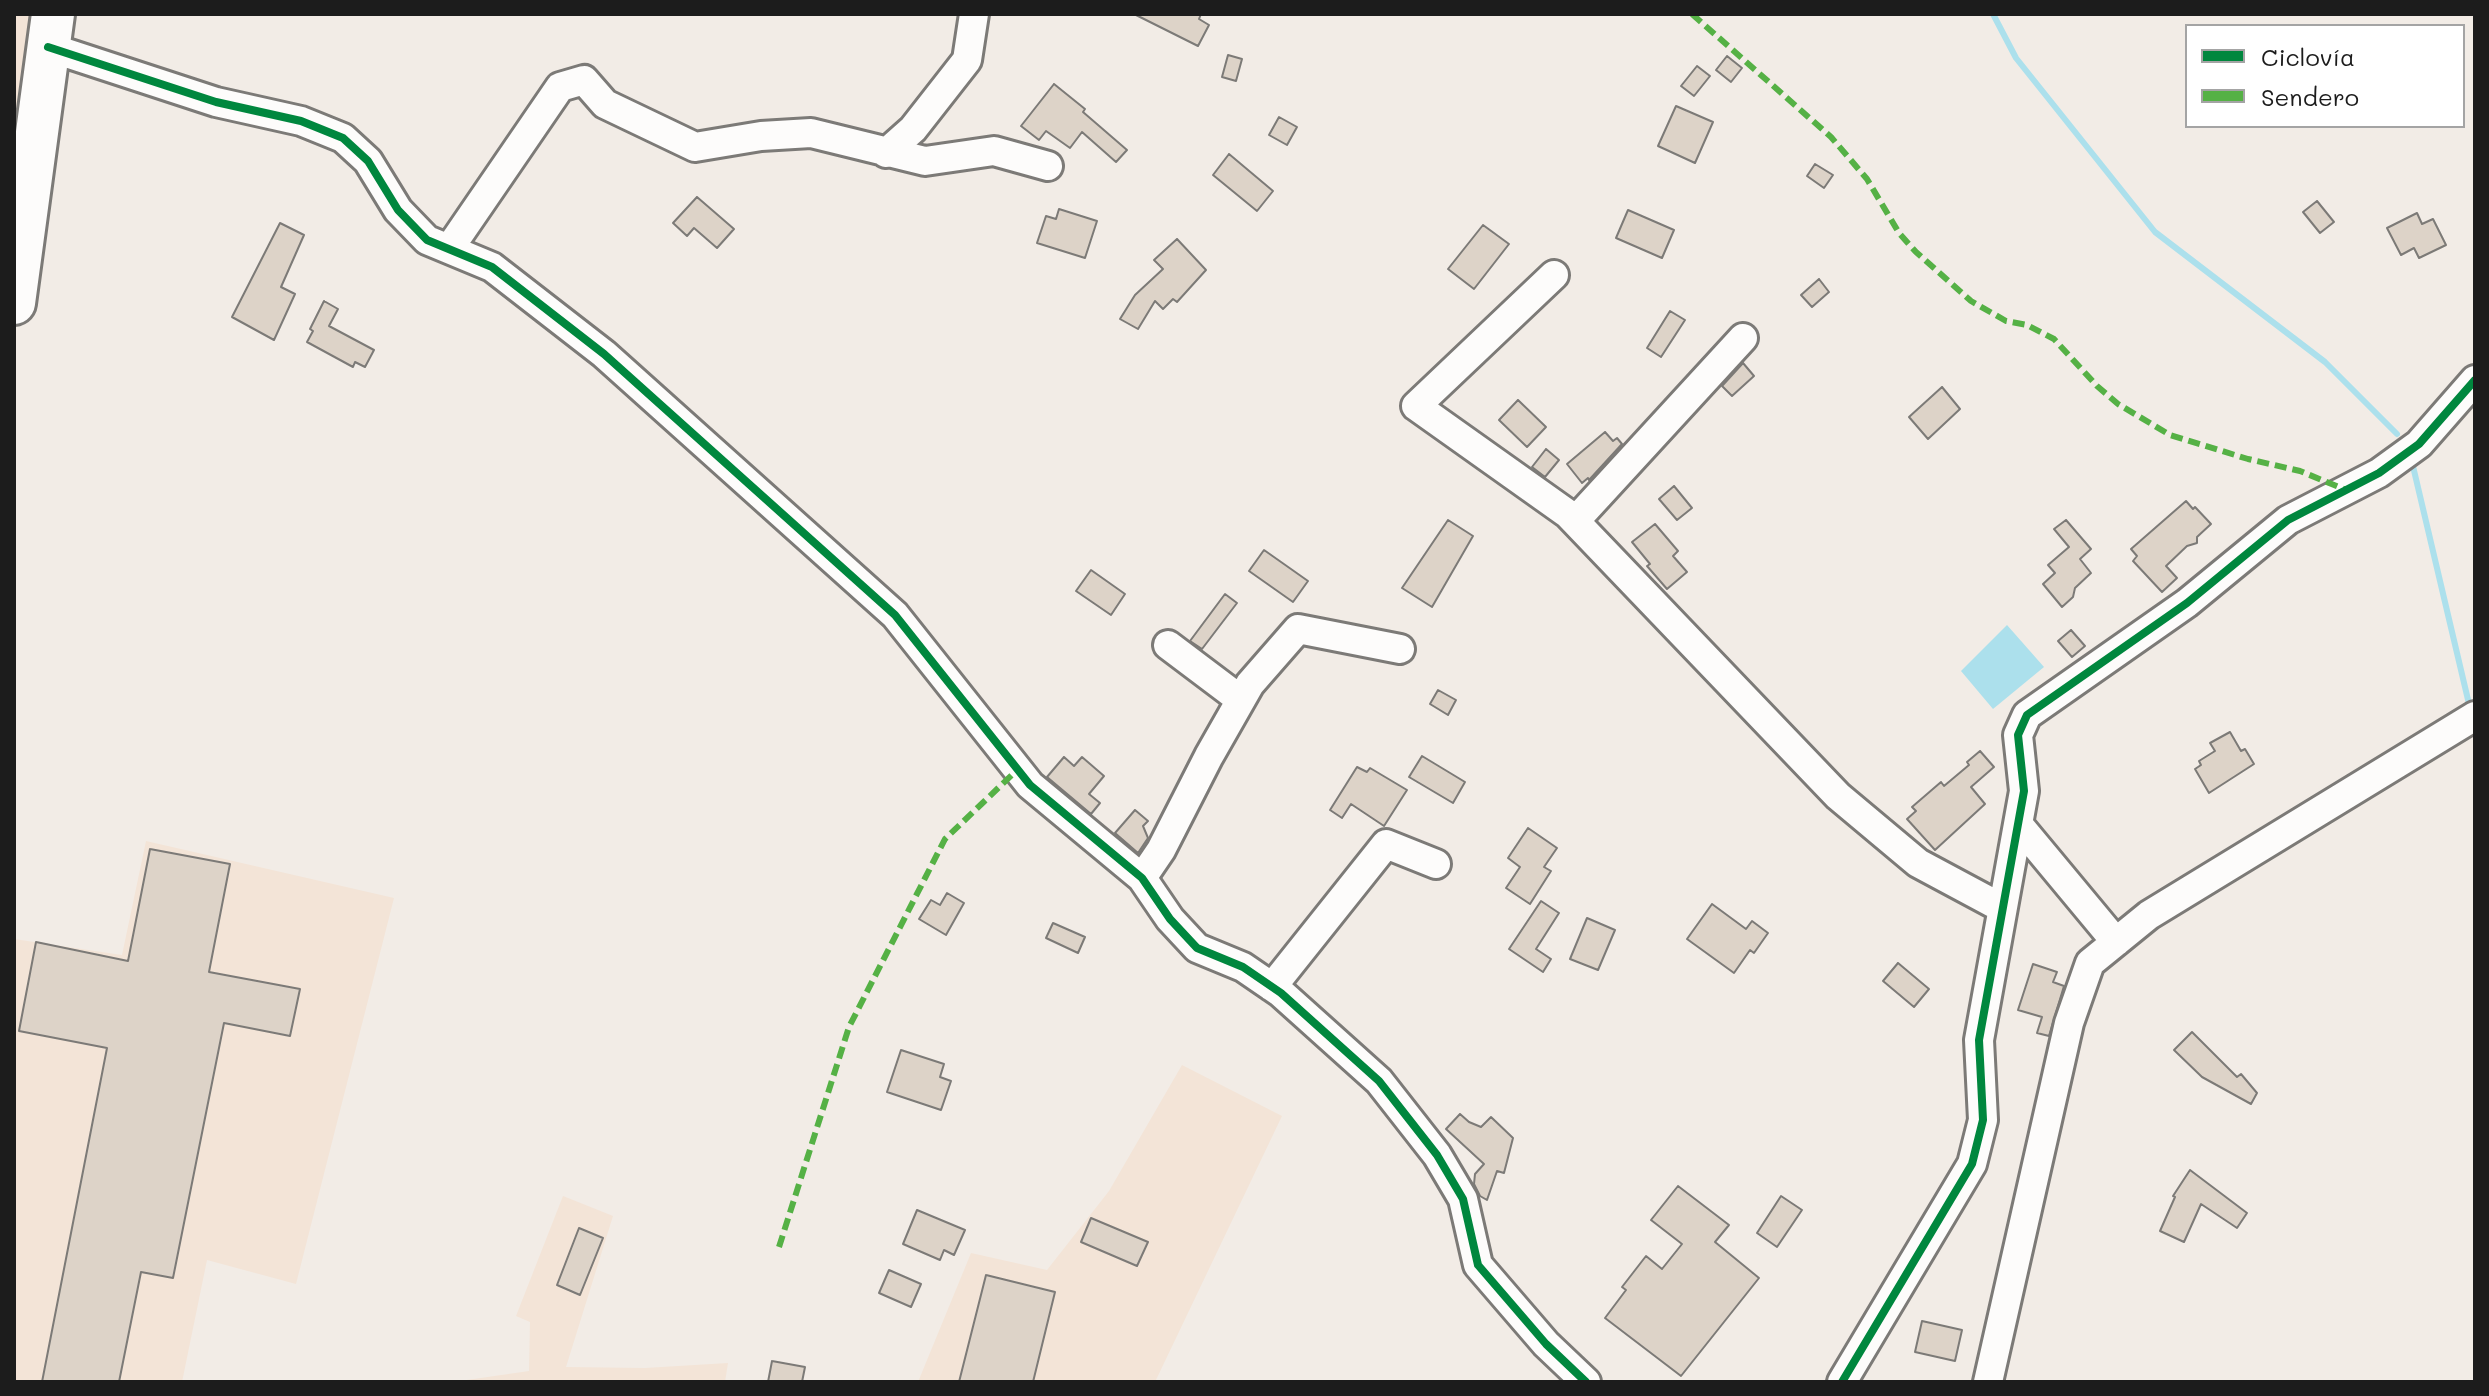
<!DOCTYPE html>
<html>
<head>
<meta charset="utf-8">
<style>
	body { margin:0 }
	#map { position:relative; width:2489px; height:1396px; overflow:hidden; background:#f2ece6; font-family:Mali,sans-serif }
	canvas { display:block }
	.frame { position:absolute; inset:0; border:16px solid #1c1c1c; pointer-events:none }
	.legend { position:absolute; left:2185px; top:24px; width:280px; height:104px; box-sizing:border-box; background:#fff; border:2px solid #a4a4a4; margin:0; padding:10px 14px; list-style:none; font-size:24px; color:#1c1c1c }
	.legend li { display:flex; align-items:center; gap:16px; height:40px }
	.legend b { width:40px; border:2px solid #a4a4a4 }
</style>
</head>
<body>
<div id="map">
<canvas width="2489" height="1396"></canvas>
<div class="frame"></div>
<ul class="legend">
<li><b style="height:10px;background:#00873e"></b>Ciclovía</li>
<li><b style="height:10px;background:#55b145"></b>Sendero</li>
</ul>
</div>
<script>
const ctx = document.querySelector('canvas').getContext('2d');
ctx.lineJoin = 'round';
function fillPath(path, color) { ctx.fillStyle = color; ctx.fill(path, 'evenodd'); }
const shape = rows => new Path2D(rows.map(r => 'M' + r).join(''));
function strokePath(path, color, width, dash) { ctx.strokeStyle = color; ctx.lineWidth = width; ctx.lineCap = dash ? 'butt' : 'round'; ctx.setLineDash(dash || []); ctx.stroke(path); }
fillPath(shape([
	[14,14,36,14,14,191],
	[146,841,394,898,296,1284,207,1260,182,1382,14,1382,14,939,122,955],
	[1182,1065,1282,1116,1155,1382,918,1382,971,1253,1047,1270,1109,1191],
	[563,1196,613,1216,566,1367,645,1368,728,1363,725,1382,453,1382,529,1371,530,1322,516,1316]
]), '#f3e4d7');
fillPath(shape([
	[2007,625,2044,667,1993,709,1961,671]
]), '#ace0ec');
strokePath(shape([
	[1993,14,2016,58,2155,232,2325,362,2397,434],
	[2412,462,2469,704]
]), '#ace0ec', 6);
const building = shape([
	[1134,14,1201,14,1199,19,1209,25,1198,46,1134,14],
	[1228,55,1242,59,1236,81,1222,77,1228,55],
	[1727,56,1742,68,1731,82,1716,70,1727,56],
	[1697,66,1710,76,1694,96,1681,86,1697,66],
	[1054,84,1085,109,1083,112,1127,150,1116,162,1082,132,1070,148,1046,131,1039,140,1021,126,1054,84],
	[1676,106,1713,122,1695,163,1658,146,1676,106],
	[1279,117,1297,127,1287,145,1269,135,1279,117],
	[1229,154,1273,191,1257,211,1213,175,1229,154],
	[1815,164,1833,175,1824,188,1807,176,1815,164],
	[697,197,734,229,717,248,694,228,687,236,673,223,697,197],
	[2317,201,2334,222,2320,233,2303,212,2317,201],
	[1059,209,1097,221,1085,258,1037,243,1046,216,1056,219,1059,209],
	[1628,210,1674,230,1662,258,1616,238,1628,210],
	[2417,213,2422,224,2433,219,2446,245,2419,258,2414,248,2401,255,2387,228,2417,213],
	[280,223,304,235,281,287,295,294,274,340,232,317,280,223],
	[1483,225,1509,244,1474,289,1448,269,1483,225],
	[1177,239,1206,270,1177,302,1173,299,1163,309,1155,301,1138,329,1120,319,1135,295,1163,269,1154,260,1177,239],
	[1819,279,1829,292,1812,307,1801,295,1819,279],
	[324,301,338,309,329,326,374,350,365,367,355,362,353,367,307,342,313,331,310,329,324,301],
	[1670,311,1685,320,1661,357,1647,348,1670,311],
	[1743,363,1754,376,1732,396,1722,386,1743,363],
	[1942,387,1960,409,1928,439,1909,417,1942,387],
	[1518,400,1546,427,1527,447,1499,420,1518,400],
	[1605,432,1613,441,1617,438,1622,444,1589,480,1588,478,1582,483,1567,464,1605,432],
	[1546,449,1559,460,1545,477,1532,467,1546,449],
	[1674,486,1692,508,1677,520,1659,499,1674,486],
	[2186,501,2193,509,2195,507,2211,524,2197,537,2197,543,2187,546,2166,566,2177,578,2162,592,2133,561,2137,556,2131,549,2186,501],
	[1448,520,1473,536,1432,607,1402,588,1448,520],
	[2066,520,2091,549,2080,559,2091,573,2075,588,2073,597,2062,607,2043,584,2055,573,2048,565,2069,547,2054,529,2066,520],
	[1655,524,1678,551,1673,556,1687,572,1667,589,1647,566,1650,564,1632,542,1655,524],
	[1264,550,1308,581,1293,602,1249,571,1264,550],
	[1091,570,1125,594,1111,615,1076,591,1091,570],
	[1225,594,1237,603,1202,649,1190,641,1225,594],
	[2071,630,2085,646,2072,657,2058,641,2071,630],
	[1438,690,1456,700,1448,715,1430,704,1438,690],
	[2230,732,2241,751,2245,749,2254,764,2209,793,2195,769,2201,765,2199,761,2215,751,2210,743,2230,732],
	[1980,751,1994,767,1971,787,1985,804,1935,850,1907,819,1916,811,1912,807,1941,782,1944,786,1969,765,1967,762,1980,751],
	[1422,756,1465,782,1453,803,1409,777,1422,756],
	[1064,757,1074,766,1082,757,1104,776,1089,794,1100,803,1091,814,1047,777,1064,757],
	[1357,767,1367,772,1370,768,1407,790,1384,826,1351,804,1342,818,1330,810,1357,767],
	[1135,810,1148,821,1143,826,1148,838,1138,853,1115,833,1135,810],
	[1528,828,1557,848,1544,867,1551,871,1530,904,1506,888,1520,867,1508,858,1528,828],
	[150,849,230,864,209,972,300,989,290,1036,224,1023,173,1278,141,1272,119,1382,42,1382,107,1048,19,1031,36,942,128,961,150,849],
	[947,893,964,903,946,935,919,919,931,900,940,905,947,893],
	[1541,901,1559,913,1536,949,1551,959,1543,972,1509,949,1541,901],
	[1712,904,1746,929,1752,921,1768,933,1754,953,1750,950,1734,973,1687,939,1712,904],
	[1587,918,1615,930,1598,970,1570,959,1587,918],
	[1053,923,1085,937,1078,953,1046,938,1053,923],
	[1898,963,1929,989,1914,1007,1883,981,1898,963],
	[2033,964,2057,972,2053,982,2064,986,2049,1036,2037,1033,2042,1017,2018,1010,2033,964],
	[2192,1032,2237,1077,2241,1074,2257,1093,2251,1104,2202,1077,2174,1050,2192,1032],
	[901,1050,944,1064,940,1077,951,1081,941,1110,887,1092,901,1050],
	[1460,1114,1469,1122,1481,1127,1491,1117,1513,1138,1504,1173,1497,1171,1487,1200,1480,1196,1474,1184,1475,1174,1484,1164,1446,1129,1460,1114],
	[2190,1170,2247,1213,2237,1228,2201,1204,2184,1242,2160,1231,2175,1197,2173,1196,2190,1170],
	[1678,1186,1729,1225,1715,1242,1759,1278,1681,1376,1605,1318,1626,1290,1622,1287,1646,1256,1662,1269,1682,1244,1651,1220,1678,1186],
	[1781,1196,1802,1210,1777,1247,1757,1233,1781,1196],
	[917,1210,965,1230,954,1255,944,1250,940,1260,903,1244,917,1210],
	[1091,1218,1148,1242,1137,1266,1081,1242,1091,1218],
	[579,1228,603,1238,580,1295,557,1285,579,1228],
	[889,1270,921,1284,911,1307,879,1293,889,1270],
	[986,1275,1055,1292,1033,1382,959,1382,986,1275],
	[1922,1321,1962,1330,1955,1361,1915,1352,1922,1321],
	[772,1361,805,1367,802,1382,768,1382,772,1361]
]);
fillPath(building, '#ddd3c8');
strokePath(building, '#7c7a77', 2);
const minor = shape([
	[48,47,216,102,301,121,343,138,368,161,398,210,427,240,492,267,604,354,895,615,1030,785,1142,878,1170,919,1197,948,1243,967,1281,993,1379,1081,1437,1155,1463,1199,1478,1265,1546,1344,1586,1382],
	[886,153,913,129,967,60,974,14],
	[449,249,560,87,584,80,605,104,695,147,761,136,811,133,925,161,994,151,1048,166],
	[1554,275,1416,406,1568,514,1838,796,1918,863,2002,908],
	[1575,521,1743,338],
	[1168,645,1241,700],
	[2018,824,2116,942],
	[1142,878,1161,850,1209,756,1250,684,1298,629,1400,649],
	[1272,987,1386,844,1436,864],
	[1842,1382,1972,1164,1983,1120,1979,1040,2024,791,2018,735,2027,715,2187,603,2288,520,2379,473,2419,444,2475,380],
	[1988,1382,2069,1023,2090,963,2149,915,2475,716]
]);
const highway = shape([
	[14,303,53,14]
]);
strokePath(minor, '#7c7a77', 34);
strokePath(highway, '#7c7a77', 48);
strokePath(minor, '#fdfcfb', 28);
strokePath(highway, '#fdfcfb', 42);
strokePath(shape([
	[1692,14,1831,137,1867,179,1899,233,1916,252,1971,301,2006,321,2027,325,2054,339,2097,386,2118,404,2170,435,2248,459,2300,471,2346,490],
	[779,1247,849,1027,945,839,1018,769]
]), '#55b145', 6, [12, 6]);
strokePath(shape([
	[48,47,216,102,301,121,343,138,368,161,398,210,427,240,492,267,604,354,895,615,1030,785,1142,878,1170,919,1197,948,1243,967,1281,993,1379,1081,1437,1155,1463,1199,1478,1265,1546,1344,1586,1382],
	[1842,1382,1972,1164,1983,1120,1979,1040,2024,791,2018,735,2027,715,2187,603,2288,520,2379,473,2419,444,2475,380]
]), '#00873e', 8);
</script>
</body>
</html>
